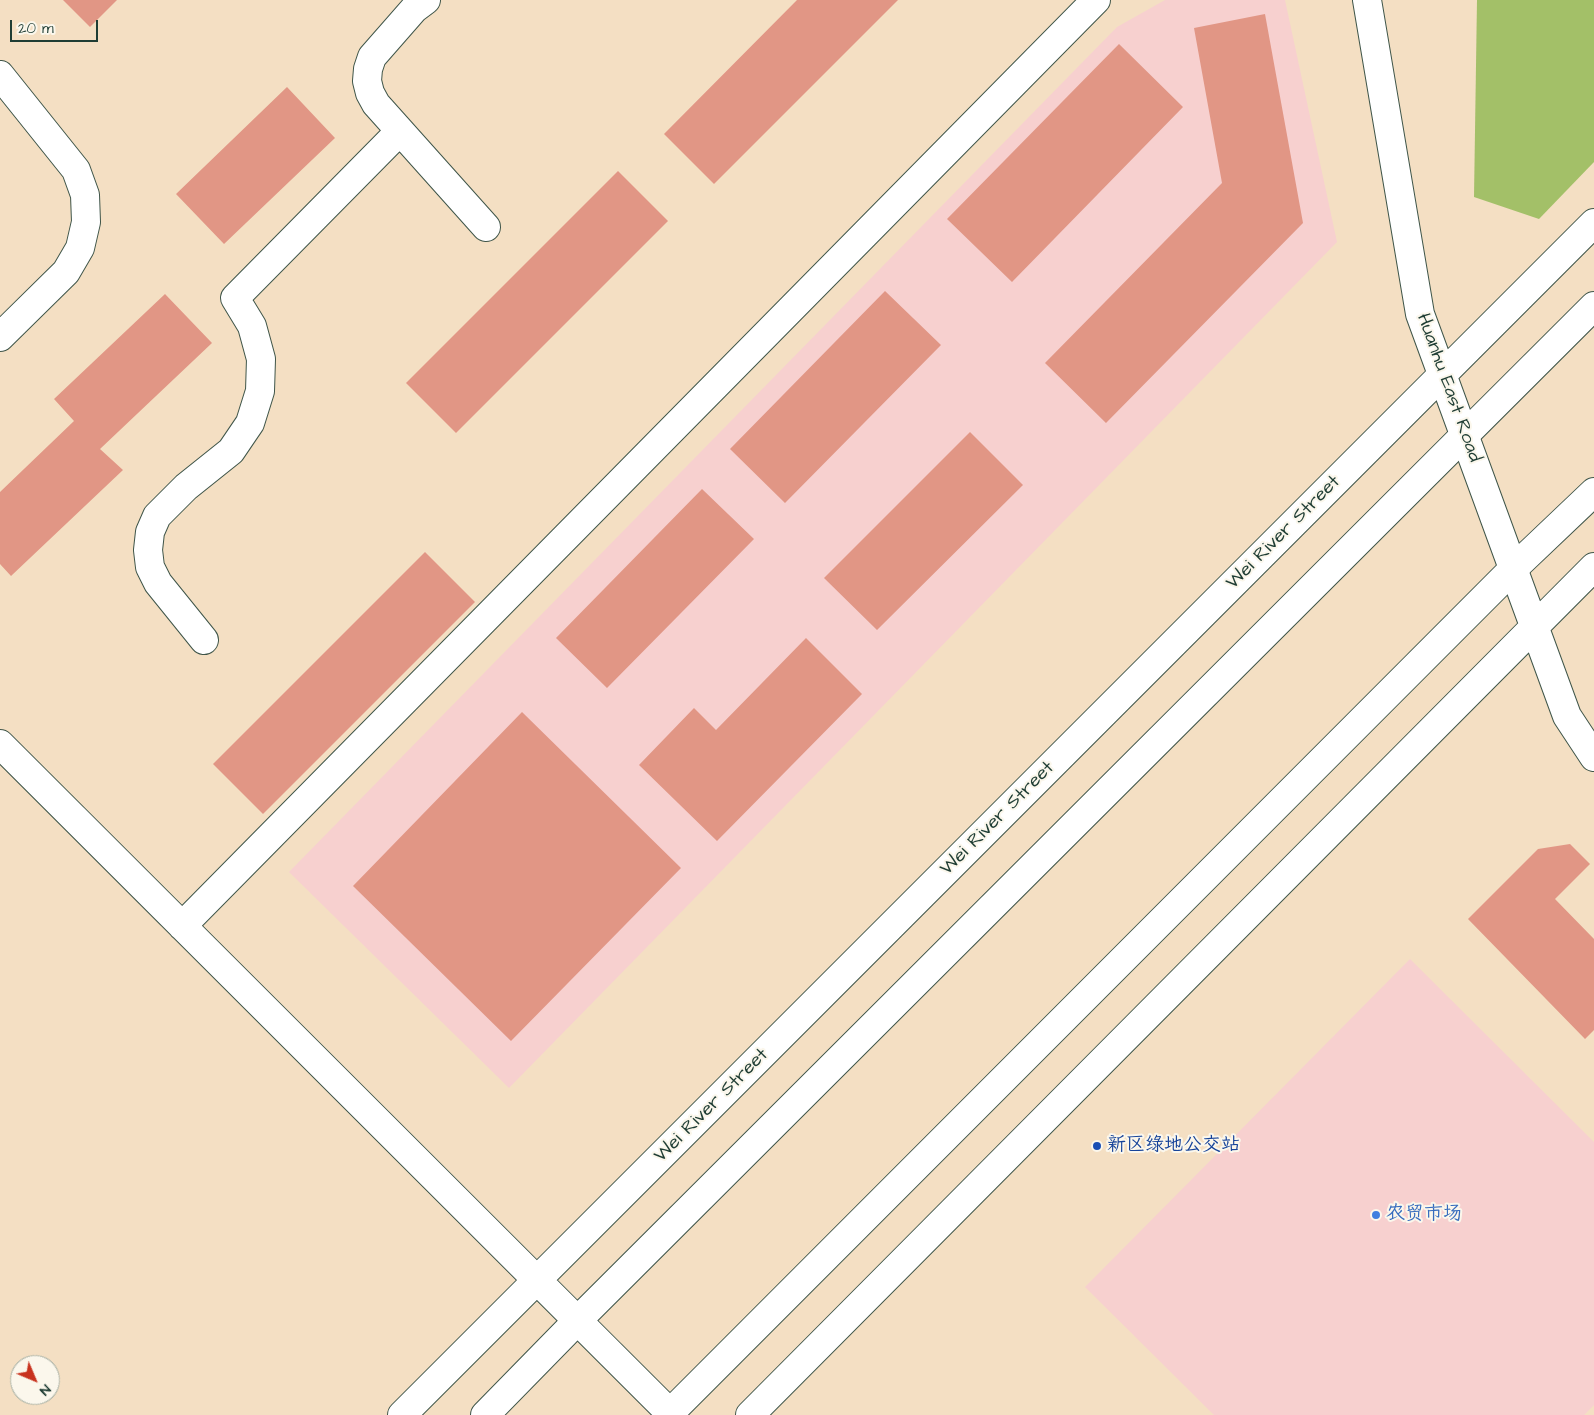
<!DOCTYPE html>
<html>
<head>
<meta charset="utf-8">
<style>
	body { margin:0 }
	#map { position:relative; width:1594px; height:1415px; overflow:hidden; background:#f4dfc3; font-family:"Architects Daughter",sans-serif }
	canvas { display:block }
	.north { position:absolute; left:10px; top:1355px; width:50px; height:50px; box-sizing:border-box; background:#fbf7ec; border:1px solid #a3ada2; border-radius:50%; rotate:135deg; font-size:14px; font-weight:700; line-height:20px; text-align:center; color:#1f3d34 }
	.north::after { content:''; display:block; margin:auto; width:18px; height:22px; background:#c8321e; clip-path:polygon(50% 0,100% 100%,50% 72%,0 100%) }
	.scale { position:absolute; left:10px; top:20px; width:88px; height:22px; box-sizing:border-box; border:2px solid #1f3d34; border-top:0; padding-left:6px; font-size:15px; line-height:18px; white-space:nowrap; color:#1f3d34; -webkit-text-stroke:4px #fbf7ec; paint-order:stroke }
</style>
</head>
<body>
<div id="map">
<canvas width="1594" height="1415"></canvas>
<div class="north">N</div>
<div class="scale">20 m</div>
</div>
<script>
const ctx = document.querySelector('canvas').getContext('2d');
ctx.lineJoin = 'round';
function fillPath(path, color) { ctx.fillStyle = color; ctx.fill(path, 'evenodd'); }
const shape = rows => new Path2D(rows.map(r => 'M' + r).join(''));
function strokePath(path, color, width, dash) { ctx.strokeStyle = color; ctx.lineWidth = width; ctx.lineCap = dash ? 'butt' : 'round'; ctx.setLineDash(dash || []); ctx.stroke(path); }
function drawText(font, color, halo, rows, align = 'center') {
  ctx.font = font + ' "Architects Daughter","LXGW WenKai TC",sans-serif'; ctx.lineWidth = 4; ctx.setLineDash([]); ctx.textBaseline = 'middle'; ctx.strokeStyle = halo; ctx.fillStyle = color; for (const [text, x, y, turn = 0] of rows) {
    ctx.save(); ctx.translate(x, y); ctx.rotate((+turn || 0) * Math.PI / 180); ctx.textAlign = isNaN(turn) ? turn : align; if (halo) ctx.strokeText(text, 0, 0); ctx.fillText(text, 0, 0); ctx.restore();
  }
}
fillPath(shape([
	[1165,0,1285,0,1337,242,509,1088,289,872,1117,27],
	[1410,959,1594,1142,1594,1405,1584,1415,1214,1415,1085,1287]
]), '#f7d0cf');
fillPath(shape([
	[1477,0,1594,0,1594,162,1539,219,1474,197]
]), '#a3c068');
fillPath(shape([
	[63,0,117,0,90,27],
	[797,0,898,0,714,184,664,134],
	[1265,14,1303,223,1106,423,1045,363,1222,183,1194,28],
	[1119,44,1183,107,1012,282,947,219],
	[287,87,335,138,224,244,176,194],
	[618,171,668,221,456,433,406,383],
	[885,291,941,345,785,503,730,449],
	[165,294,212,343,100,449,123,470,11,576,0,564,0,492,74,421,54,399],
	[970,432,1023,485,877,630,824,578],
	[702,489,754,539,607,688,556,638],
	[425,552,475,602,263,814,213,764],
	[806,638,862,694,717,841,639,765,694,708,716,730],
	[522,712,681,868,511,1041,353,886],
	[1570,844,1590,864,1555,899,1594,939,1594,1030,1585,1039,1468,919,1538,849]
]), '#e19685');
const minor = shape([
	[426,0,414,9,372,57,368,69,367,81,370,93,376,104,486,227],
	[1367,0,1420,314,1567,716,1594,757],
	[0,75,76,170,85,195,86,222,80,248,66,272,0,337],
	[204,640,158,583,150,567,148,550,150,532,157,516,186,487,231,451,250,423,260,391,261,359,252,326,235,298,400,131],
	[0,744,672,1415],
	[182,926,1096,0],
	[402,1415,1594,223],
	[750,1415,1594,567]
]);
const major = shape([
	[485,1415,577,1321,1594,306],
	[668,1415,1513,569,1594,492]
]);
strokePath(minor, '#3f5549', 30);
strokePath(major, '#3f5549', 30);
strokePath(minor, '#fff', 28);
strokePath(major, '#fff', 28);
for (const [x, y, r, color] of [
	[1097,1146,5,"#1a4fb4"],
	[1376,1215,5,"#3f7fe0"]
]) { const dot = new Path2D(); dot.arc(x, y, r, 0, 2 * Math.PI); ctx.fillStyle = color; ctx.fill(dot); strokePath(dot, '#fbf7ec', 2); }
drawText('19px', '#1f3d34', '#fbf7ec', [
	["Huanhu East Road",1448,388,70],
	["Wei River Street",1284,533,-45],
	["Wei River Street",998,819,-45],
	["Wei River Street",712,1106,-45]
]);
drawText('19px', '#164399', '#fbf7ec', [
	["新区绿地公交站",1107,1146]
], 'left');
drawText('19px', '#366cbe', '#fbf7ec', [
	["农贸市场",1386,1215]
], 'left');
</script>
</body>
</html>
